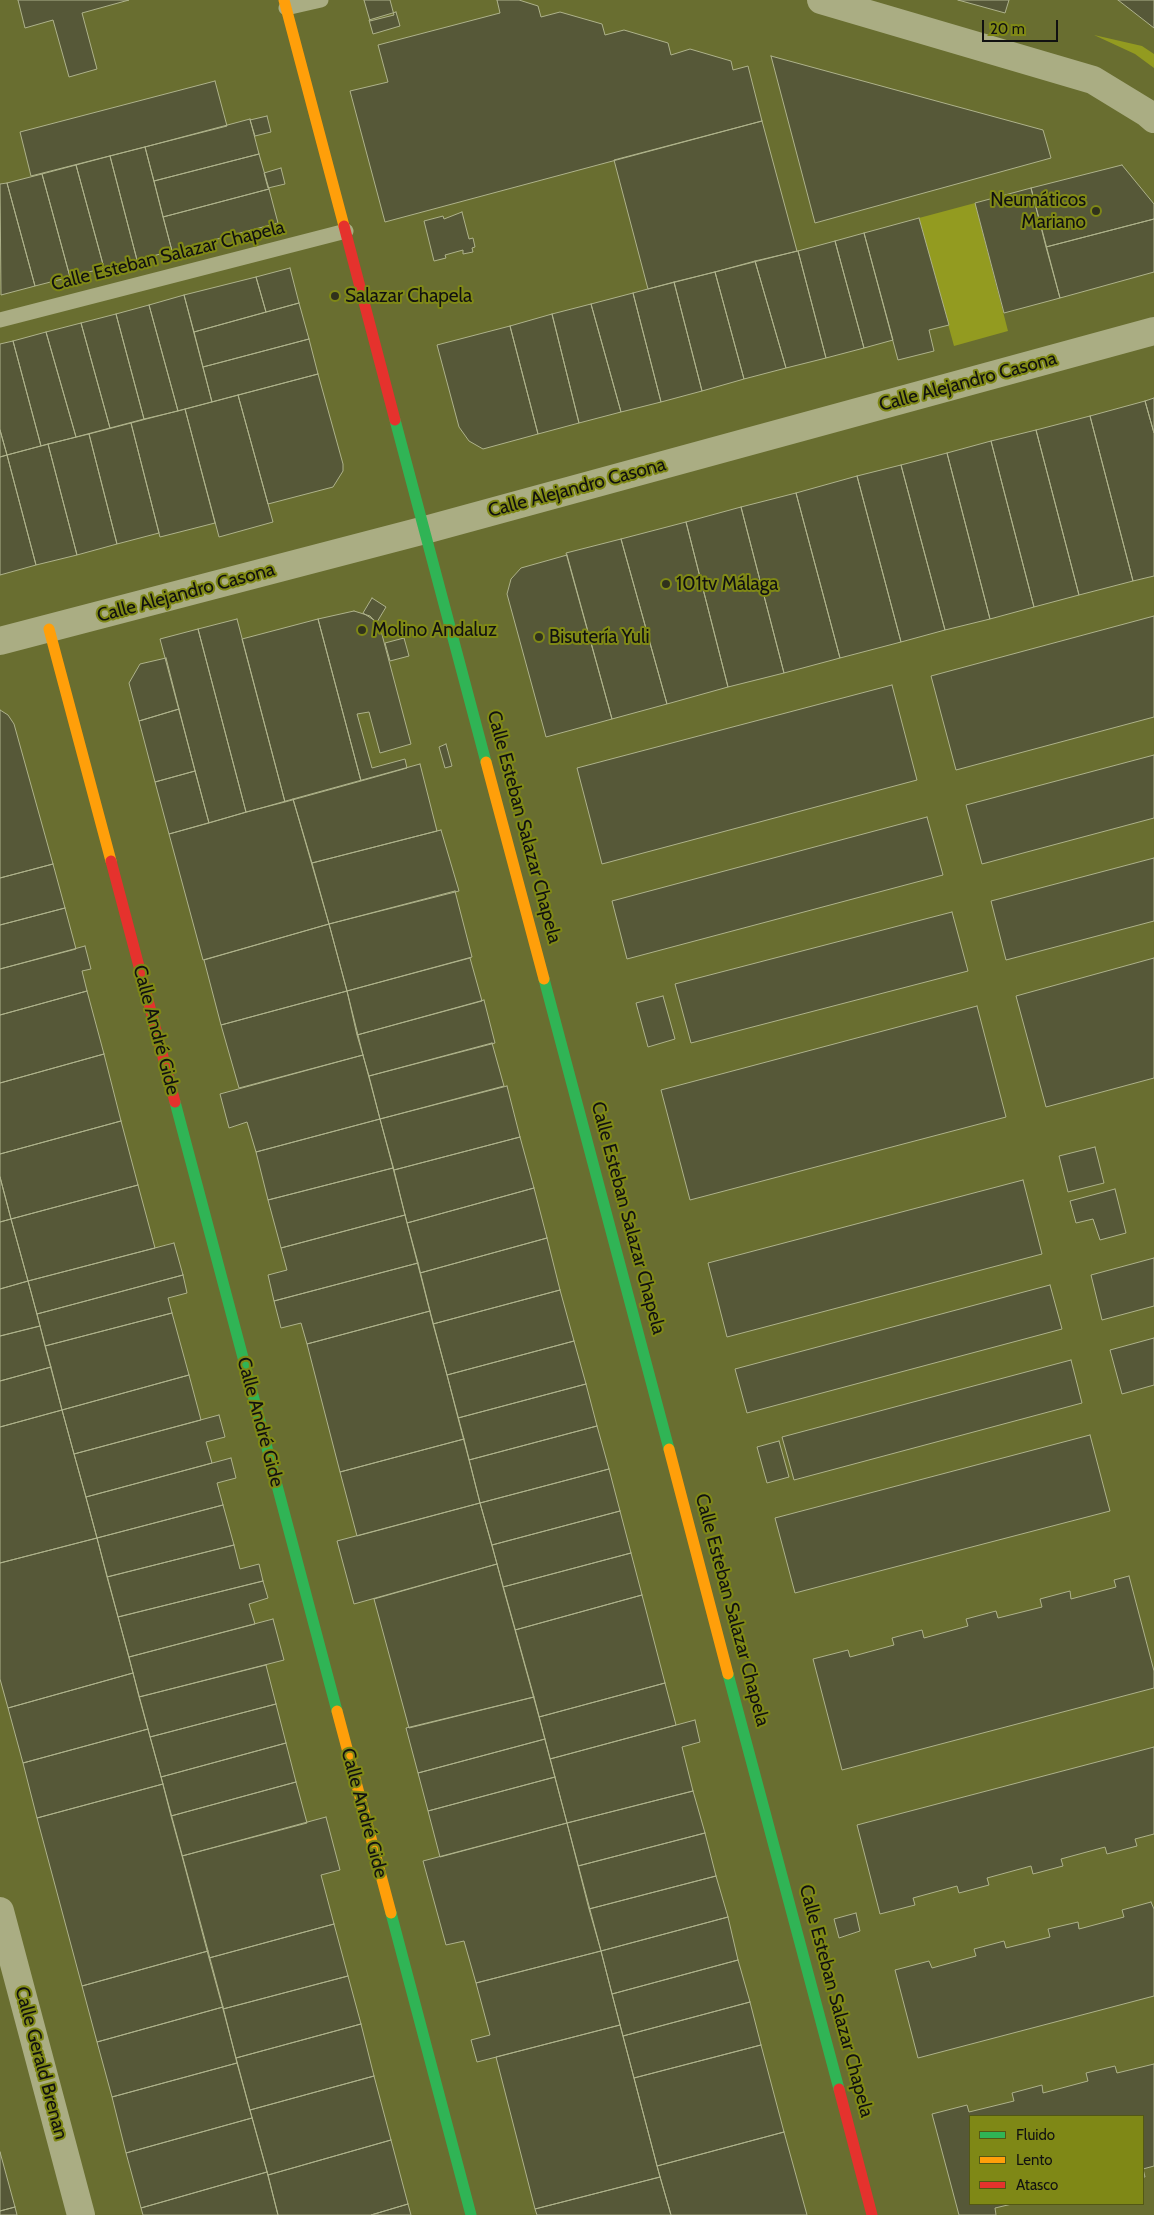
<!DOCTYPE html>
<html>
<head>
<meta charset="utf-8">
<style>
	body { margin:0 }
	#map { position:relative; width:1154px; height:2215px; overflow:hidden; background:#696e30; font-family:Cabin,sans-serif }
	canvas { display:block }
	.legend { position:absolute; left:969px; top:2115px; width:175px; height:90px; box-sizing:border-box; background:#7f8816; border:1px solid #535814; margin:0; padding:6px 9px; list-style:none; font-size:15px; color:#111 }
	.legend li { display:flex; align-items:center; gap:10px; height:25px }
	.legend b { width:25px; border:1px solid #535814 }
	.scale { position:absolute; left:982px; top:20px; width:76px; height:22px; box-sizing:border-box; border:2px solid #111; border-top:0; padding-left:6px; font-size:15px; line-height:18px; white-space:nowrap; color:#111; -webkit-text-stroke:4px #7f8816; paint-order:stroke }
</style>
</head>
<body>
<div id="map">
<canvas width="1154" height="2215"></canvas>
<ul class="legend">
<li><b style="height:6px;background:#30b455"></b>Fluido</li>
<li><b style="height:6px;background:#ff9f0a"></b>Lento</li>
<li><b style="height:6px;background:#e5322d"></b>Atasco</li>
</ul>
<div class="scale">20 m</div>
</div>
<script>
const ctx = document.querySelector('canvas').getContext('2d');
ctx.lineJoin = 'round';
function fillPath(path, color) { ctx.fillStyle = color; ctx.fill(path, 'evenodd'); }
const shape = rows => new Path2D(rows.map(r => 'M' + r).join(''));
function strokePath(path, color, width, dash) { ctx.strokeStyle = color; ctx.lineWidth = width; ctx.lineCap = dash ? 'butt' : 'round'; ctx.setLineDash(dash || []); ctx.stroke(path); }
function drawText(font, color, halo, rows, align = 'center') {
  ctx.font = font + ' Cabin,sans-serif'; ctx.lineWidth = 4; ctx.setLineDash([]); ctx.textBaseline = 'middle'; ctx.strokeStyle = halo; ctx.fillStyle = color; for (const [text, x, y, turn = 0] of rows) {
    ctx.save(); ctx.translate(x, y); ctx.rotate((+turn || 0) * Math.PI / 180); ctx.textAlign = isNaN(turn) ? turn : align; if (halo) ctx.strokeText(text, 0, 0); ctx.fillText(text, 0, 0); ctx.restore();
  }
}
fillPath(shape([
	[1094,35,1142,46,1154,54,1154,68,1135,54],
	[975,203,1008,331,954,346,919,218]
]), '#939b20');
const building = shape([
	[18,0,129,0,82,13,97,69,69,77,53,20,25,28,18,0],
	[364,0,390,0,394,15,370,21,364,0],
	[497,0,519,0,538,6,541,17,560,12,602,24,605,35,624,30,668,43,671,55,690,49,731,61,733,70,748,66,762,121,385,222,350,91,388,82,378,45,500,13,497,0],
	[958,0,1009,0,1005,13,958,0],
	[1118,0,1154,0,1154,28,1118,0],
	[396,12,400,26,373,34,369,20,396,12],
	[771,56,1043,130,1051,158,815,223,771,56],
	[215,81,227,126,31,176,20,132,215,81],
	[267,116,271,132,255,136,250,120,267,116],
	[250,119,259,154,154,181,145,147,250,119],
	[762,121,797,251,648,289,614,160,762,121],
	[145,147,172,251,137,260,110,156,145,147],
	[259,154,269,189,163,217,154,181,259,154],
	[110,156,137,260,104,268,76,165,110,156],
	[76,165,104,268,70,277,42,174,76,165],
	[1122,165,1154,204,1154,219,1046,247,1031,188,1122,165],
	[281,168,285,184,268,188,264,173,281,168],
	[42,174,70,277,35,286,7,183,42,174],
	[7,183,35,286,1,295,0,184,7,183],
	[1031,188,1060,298,1004,313,975,203,1031,188],
	[269,189,278,223,172,251,163,217,269,189],
	[462,212,469,239,473,238,475,247,472,248,473,252,463,254,463,250,445,255,446,258,434,261,424,221,443,216,444,219,462,212],
	[919,218,949,325,929,330,934,351,898,360,864,233,919,218],
	[1154,219,1154,272,1060,298,1046,247,1154,219],
	[864,233,893,340,864,348,835,241,864,233],
	[835,241,864,348,826,358,798,251,835,241],
	[798,251,826,358,786,368,755,261,798,251],
	[755,261,786,368,744,379,715,272,755,261],
	[290,268,299,303,266,312,256,277,290,268],
	[715,272,744,379,702,391,674,282,715,272],
	[256,277,266,312,194,332,184,295,256,277],
	[674,282,702,391,661,402,633,293,674,282],
	[633,293,661,402,621,412,591,304,633,293],
	[184,295,212,402,178,411,149,305,184,295],
	[299,303,309,339,203,367,194,332,299,303],
	[591,304,621,412,579,423,552,314,591,304],
	[149,305,178,411,144,419,116,314,149,305],
	[116,314,144,419,110,428,81,323,116,314],
	[552,314,579,423,538,434,510,326,552,314],
	[81,323,110,428,76,437,46,332,81,323],
	[510,326,538,434,483,449,469,441,459,427,437,345,510,326],
	[46,332,76,437,41,446,13,341,46,332],
	[309,339,318,374,212,402,203,367,309,339],
	[13,341,41,446,7,455,0,430,0,344,13,341],
	[318,374,343,464,343,471,333,487,268,504,238,395,318,374],
	[238,395,273,522,219,537,185,409,238,395],
	[1154,398,1154,433,1145,401,1154,398],
	[1145,401,1154,433,1154,576,1133,581,1090,416,1145,401],
	[185,409,215,523,160,537,131,423,185,409],
	[1090,416,1133,581,1079,595,1036,430,1090,416],
	[131,423,159,533,117,544,89,434,131,423],
	[0,430,7,455,0,457,0,430],
	[1036,430,1079,595,1034,607,991,441,1036,430],
	[89,434,117,544,77,555,48,444,89,434],
	[991,441,1034,607,990,619,947,453,991,441],
	[48,444,77,555,36,565,7,455,48,444],
	[947,453,990,619,945,630,901,465,947,453],
	[7,455,36,565,0,575,0,457,7,455],
	[901,465,945,630,901,642,857,476,901,465],
	[857,476,901,642,840,658,796,493,857,476],
	[796,493,840,658,784,673,741,507,796,493],
	[741,507,784,673,728,687,686,522,741,507],
	[686,522,728,687,667,704,621,539,686,522],
	[621,539,667,704,612,719,566,553,621,539],
	[567,555,612,719,546,737,507,594,511,579,521,568,567,555],
	[372,598,386,607,377,622,363,613,372,598],
	[354,611,370,616,380,627,411,744,380,753,369,712,357,714,372,768,405,759,407,768,361,781,318,619,354,611],
	[1154,616,1154,717,956,770,931,676,1154,616],
	[237,619,285,802,246,812,198,629,237,619],
	[318,619,361,781,285,802,242,639,318,619],
	[198,629,246,812,209,823,160,639,198,629],
	[404,638,409,656,390,661,385,643,404,638],
	[166,658,179,709,139,721,129,683,140,664,166,658],
	[892,685,917,780,602,864,577,768,892,685],
	[179,709,195,771,155,782,139,721,179,709],
	[0,710,8,715,14,724,53,864,0,878,0,710],
	[446,744,452,766,445,768,439,747,446,744],
	[1154,755,1154,818,982,864,966,805,1154,755],
	[420,764,437,831,312,863,293,799,420,764],
	[195,771,209,823,169,834,155,782,195,771],
	[293,799,329,924,203,960,169,834,293,799],
	[927,817,943,875,627,959,612,901,927,817],
	[441,830,459,891,329,924,312,863,441,830],
	[1154,858,1154,921,1006,960,991,901,1154,858],
	[53,864,65,908,0,925,0,878,53,864],
	[455,891,472,957,347,991,329,924,455,891],
	[65,908,76,949,0,969,0,925,65,908],
	[952,912,968,971,691,1043,675,984,952,912],
	[329,924,347,991,221,1025,204,960,329,924],
	[85,946,91,969,82,971,87,991,0,1015,0,969,85,946],
	[470,958,482,1001,357,1035,347,991,470,958],
	[1154,958,1154,1078,1046,1107,1016,996,1154,958],
	[87,991,104,1054,0,1083,0,1015,87,991],
	[347,991,363,1055,239,1088,221,1025,347,991],
	[663,996,675,1039,648,1047,636,1003,663,996],
	[484,1000,495,1043,369,1076,357,1035,484,1000],
	[977,1006,1006,1117,690,1200,661,1090,977,1006],
	[492,1043,504,1086,380,1119,369,1076,492,1043],
	[104,1054,121,1121,0,1154,0,1083,104,1054],
	[363,1055,380,1119,256,1152,247,1122,229,1128,220,1094,363,1055],
	[507,1086,520,1137,394,1170,380,1119,507,1086],
	[380,1119,393,1168,268,1200,256,1152,380,1119],
	[121,1121,138,1185,11,1219,0,1177,0,1154,121,1121],
	[520,1137,534,1188,407,1223,394,1170,520,1137],
	[1095,1147,1104,1183,1068,1192,1059,1156,1095,1147],
	[393,1168,405,1215,281,1248,268,1200,393,1168],
	[0,1177,11,1219,0,1222,0,1177],
	[1023,1180,1042,1254,727,1337,708,1263,1023,1180],
	[138,1185,155,1248,28,1281,11,1219,138,1185],
	[534,1188,547,1238,420,1273,407,1223,534,1188],
	[1115,1189,1126,1233,1100,1240,1093,1219,1076,1223,1070,1201,1115,1189],
	[405,1215,418,1263,274,1301,268,1275,287,1270,281,1248,405,1215],
	[11,1219,28,1281,0,1289,0,1222,11,1219],
	[547,1238,560,1290,433,1324,420,1273,547,1238],
	[174,1243,183,1275,37,1314,28,1281,174,1243],
	[1154,1258,1154,1306,1102,1320,1091,1275,1154,1258],
	[418,1263,430,1311,307,1344,301,1323,281,1328,274,1301,418,1263],
	[183,1275,187,1293,168,1298,172,1313,45,1346,37,1314,183,1275],
	[28,1281,40,1326,0,1336,0,1289,28,1281],
	[1050,1285,1062,1329,747,1413,735,1369,1050,1285],
	[560,1290,574,1341,447,1375,433,1324,560,1290],
	[430,1311,464,1439,340,1472,307,1344,430,1311],
	[172,1313,189,1375,62,1410,45,1346,172,1313],
	[40,1326,51,1367,0,1381,0,1336,40,1326],
	[1154,1338,1154,1385,1122,1394,1110,1350,1154,1338],
	[574,1341,586,1384,458,1418,447,1375,574,1341],
	[1071,1360,1082,1403,794,1480,782,1437,1071,1360],
	[51,1367,62,1410,0,1427,0,1381,51,1367],
	[189,1375,201,1420,74,1454,62,1410,189,1375],
	[586,1384,597,1426,469,1460,458,1418,586,1384],
	[62,1410,97,1538,0,1563,0,1427,62,1410],
	[219,1415,225,1437,206,1442,212,1463,86,1497,74,1454,219,1415],
	[597,1426,609,1469,480,1503,469,1460,597,1426],
	[1090,1435,1110,1511,795,1593,775,1518,1090,1435],
	[464,1439,480,1503,357,1536,340,1472,464,1439],
	[779,1441,789,1477,767,1483,757,1447,779,1441],
	[231,1458,236,1478,217,1483,223,1505,97,1538,86,1497,231,1458],
	[609,1469,620,1511,492,1545,480,1503,609,1469],
	[480,1503,497,1564,354,1604,337,1541,480,1503],
	[223,1505,234,1545,107,1577,97,1538,223,1505],
	[620,1511,631,1553,503,1587,492,1545,620,1511],
	[97,1538,133,1673,8,1708,0,1679,0,1563,97,1538],
	[234,1545,240,1569,259,1564,263,1581,118,1617,107,1577,234,1545],
	[631,1553,642,1595,515,1630,503,1587,631,1553],
	[497,1564,534,1697,409,1728,374,1599,497,1564],
	[1129,1576,1154,1671,1154,1688,842,1770,813,1659,848,1650,850,1657,894,1645,892,1638,922,1630,924,1638,968,1626,966,1619,996,1611,998,1618,1042,1607,1040,1599,1070,1591,1071,1599,1116,1587,1114,1580,1129,1576],
	[263,1581,268,1598,249,1604,255,1624,129,1657,118,1617,263,1581],
	[642,1595,665,1683,539,1717,515,1630,642,1595],
	[273,1619,284,1660,139,1697,129,1657,273,1619],
	[266,1665,276,1704,150,1737,139,1697,266,1665],
	[133,1673,148,1729,23,1763,8,1708,133,1673],
	[665,1683,676,1725,550,1759,539,1717,665,1683],
	[534,1697,545,1739,418,1773,406,1728,534,1697],
	[276,1704,286,1743,161,1777,150,1737,276,1704],
	[695,1720,700,1742,682,1747,693,1791,567,1823,550,1759,695,1720],
	[148,1729,163,1784,37,1818,23,1763,148,1729],
	[545,1739,555,1777,428,1811,418,1773,545,1739],
	[286,1743,296,1782,171,1816,161,1777,286,1743],
	[1154,1747,1154,1834,1135,1839,1137,1846,1107,1854,1105,1847,1061,1859,1063,1866,1033,1874,1031,1866,987,1878,989,1885,959,1893,957,1886,913,1898,915,1905,880,1914,857,1825,1154,1747],
	[555,1777,567,1823,440,1857,428,1811,555,1777],
	[296,1782,307,1823,182,1856,171,1816,296,1782],
	[163,1784,208,1951,82,1986,37,1818,163,1784],
	[693,1791,705,1833,578,1866,567,1823,693,1791],
	[326,1817,340,1870,321,1875,334,1924,209,1958,182,1856,326,1817],
	[567,1823,601,1951,476,1983,464,1941,446,1945,423,1861,567,1823],
	[705,1833,716,1876,589,1909,578,1866,705,1833],
	[716,1876,728,1917,601,1951,589,1909,716,1876],
	[1151,1902,1154,1909,1154,1996,918,2058,895,1970,929,1961,932,1968,976,1956,974,1949,1004,1941,1006,1948,1050,1937,1048,1929,1078,1922,1079,1929,1124,1917,1122,1910,1151,1902],
	[856,1913,860,1931,839,1938,834,1919,856,1913],
	[728,1917,738,1960,612,1994,601,1951,728,1917],
	[334,1924,348,1976,223,2009,209,1958,334,1924],
	[208,1951,223,2007,97,2042,82,1986,208,1951],
	[601,1951,620,2025,477,2062,471,2040,490,2035,476,1983,601,1951],
	[738,1960,750,2002,623,2036,612,1994,738,1960],
	[348,1976,361,2024,236,2058,223,2009,348,1976],
	[750,2002,761,2045,634,2078,623,2036,750,2002],
	[223,2007,237,2063,112,2097,97,2042,223,2007],
	[361,2024,374,2076,250,2110,236,2058,361,2024],
	[620,2025,660,2177,535,2209,496,2057,620,2025],
	[761,2045,784,2132,657,2166,634,2078,761,2045],
	[237,2063,252,2118,126,2153,112,2097,237,2063],
	[1154,2064,1154,2166,1143,2169,1145,2177,1143,2177,1143,2116,970,2116,970,2204,1012,2204,995,2208,996,2215,959,2215,932,2114,967,2105,969,2112,1014,2101,1012,2093,1042,2085,1043,2093,1088,2081,1086,2073,1115,2066,1117,2073,1154,2064],
	[374,2076,391,2140,268,2175,250,2110,374,2076],
	[252,2118,267,2172,141,2208,126,2153,252,2118],
	[784,2132,807,2215,671,2215,657,2166,784,2132],
	[391,2140,408,2204,371,2215,278,2215,268,2175,391,2140],
	[0,2152,15,2207,0,2211,0,2152],
	[267,2172,278,2215,143,2215,141,2208,267,2172],
	[660,2177,671,2215,537,2215,535,2209,660,2177],
	[408,2204,411,2215,371,2215,408,2204],
	[15,2207,17,2215,0,2215,0,2211,15,2207]
]);
fillPath(building, '#565838');
strokePath(building, '#aeb28b', 1);
strokePath(shape([
	[286,8,321,0],
	[0,320,346,231]
]), '#aaad83', 15);
strokePath(shape([
	[821,0,1093,80,1147,113,1154,119],
	[0,641,425,530,1154,331],
	[0,1911,81,2215]
]), '#aaad83', 28);
strokePath(shape([
	[395,420,486,762],
	[544,979,669,1449],
	[175,1102,337,1711],
	[728,1674,839,2089],
	[391,1913,471,2215]
]), '#30b455', 11);
strokePath(shape([
	[284,0,344,226],
	[49,629,111,861],
	[486,762,544,979],
	[669,1449,728,1674],
	[337,1711,391,1913]
]), '#ff9f0a', 11);
strokePath(shape([
	[344,226,395,420],
	[111,861,175,1102],
	[839,2089,872,2215]
]), '#e5322d', 11);
for (const [x, y, r, color] of [
	[1096,211,5,"#30321c"],
	[335,296,5,"#30321c"],
	[666,584,5,"#30321c"],
	[362,630,5,"#30321c"],
	[539,637,5,"#30321c"]
]) { const dot = new Path2D(); dot.arc(x, y, r, 0, 2 * Math.PI); ctx.fillStyle = color; ctx.fill(dot); strokePath(dot, '#7f8816', 2); }
drawText('19px', '#111', '#7f8816', [
	["Neumáticos",1086,200,"right"],
	["Mariano",1086,222,"right"],
	["Salazar Chapela",345,296],
	["101tv Málaga",676,584],
	["Molino Andaluz",372,630],
	["Bisutería Yuli",549,637]
], 'left');
drawText('19px', '#111', '#7f8816', [
	["Calle Esteban Salazar Chapela",168,256,-14],
	["Calle Alejandro Casona",968,382,-15],
	["Calle Alejandro Casona",577,488,-15],
	["Calle Alejandro Casona",186,593,-15],
	["Calle Esteban Salazar Chapela",524,827,75],
	["Calle André Gide",156,1030,75],
	["Calle Esteban Salazar Chapela",628,1218,75],
	["Calle André Gide",260,1422,75],
	["Calle Esteban Salazar Chapela",732,1610,75],
	["Calle André Gide",364,1813,75],
	["Calle Esteban Salazar Chapela",836,2001,75],
	["Calle Gerald Brenan",41,2063,75]
]);
</script>
</body>
</html>
